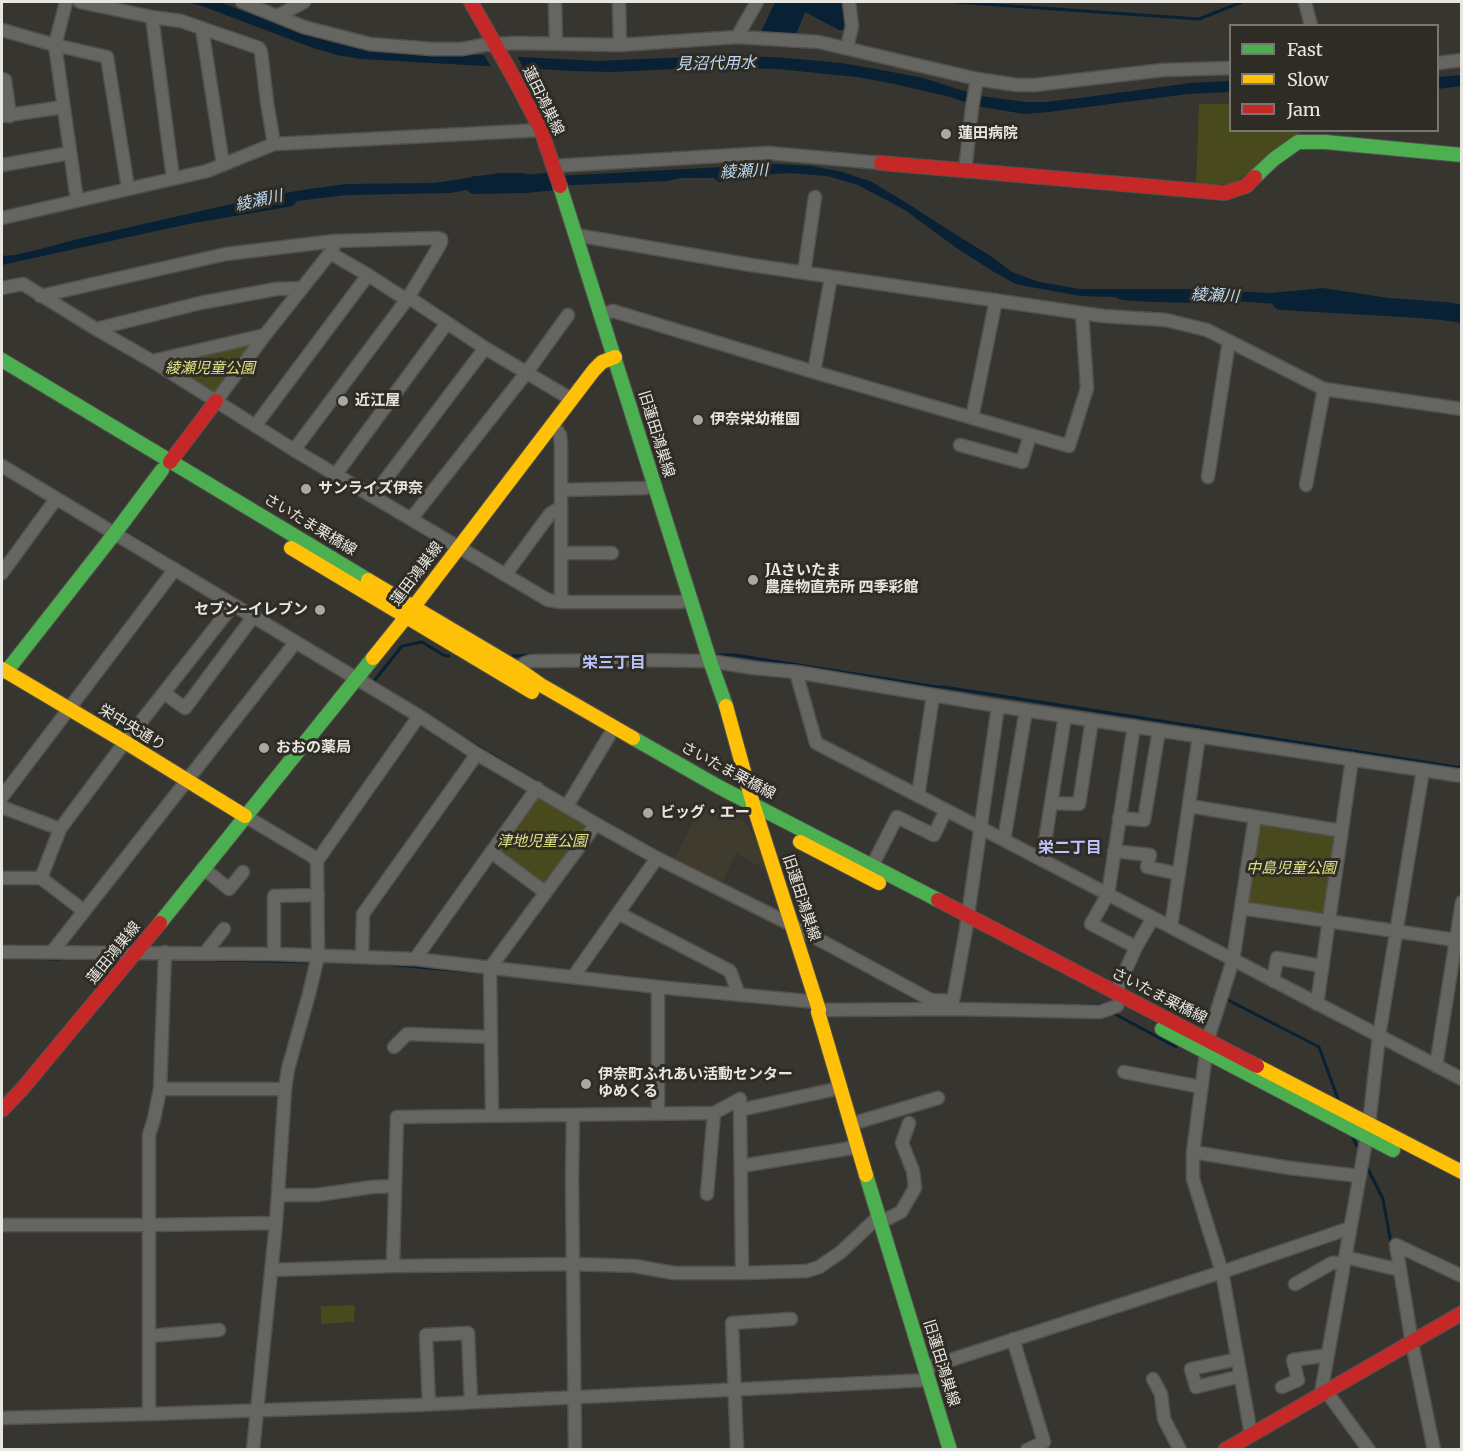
<!DOCTYPE html>
<html>
<head>
<meta charset="utf-8">
<style>
	body { margin:0 }
	#map { position:relative; width:1463px; height:1451px; overflow:hidden; background:#363530; font-family:Merriweather,serif }
	canvas { display:block }
	.frame { position:absolute; inset:0; border:3px solid #e7e6e1; pointer-events:none }
	.legend { position:absolute; left:1229px; top:24px; width:210px; height:108px; box-sizing:border-box; background:#2e2c24; border:2px solid #787670; margin:0; padding:8px 10px; list-style:none; font-size:18px; color:#e7e6e1 }
	.legend li { display:flex; align-items:center; gap:12px; height:30px }
	.legend b { width:30px; border:2px solid #787670 }
</style>
</head>
<body>
<div id="map">
<canvas width="1463" height="1451"></canvas>
<div class="frame"></div>
<ul class="legend">
<li><b style="height:8px;background:#4caf50"></b>Fast</li>
<li><b style="height:8px;background:#ffc107"></b>Slow</li>
<li><b style="height:8px;background:#c62828"></b>Jam</li>
</ul>
</div>
<script>
const ctx = document.querySelector('canvas').getContext('2d');
ctx.lineJoin = 'round';
function fillPath(path, color) { ctx.fillStyle = color; ctx.fill(path, 'evenodd'); }
const shape = rows => new Path2D(rows.map(r => 'M' + r).join(''));
function strokePath(path, color, width, dash) { ctx.strokeStyle = color; ctx.lineWidth = width; ctx.lineCap = dash ? 'butt' : 'round'; ctx.setLineDash(dash || []); ctx.stroke(path); }
function drawText(font, color, halo, rows, align = 'center') {
  ctx.font = font + ' Merriweather,"Noto Sans JP",serif'; ctx.lineWidth = 6; ctx.setLineDash([]); ctx.textBaseline = 'middle'; ctx.strokeStyle = halo; ctx.fillStyle = color; for (const [text, x, y, turn = 0] of rows) {
    ctx.save(); ctx.translate(x, y); ctx.rotate((+turn || 0) * Math.PI / 180); ctx.textAlign = isNaN(turn) ? turn : align; if (halo) ctx.strokeText(text, 0, 0); ctx.fillText(text, 0, 0); ctx.restore();
  }
}
fillPath(shape([
	[702,803,732,815,745,822,756,839,766,870,736,853,721,886,674,860]
]), '#3f3b2e');
fillPath(shape([
	[1199,104,1230,104,1230,130,1300,131,1301,136,1285,141,1251,171,1232,184,1196,184],
	[250,340,252,346,216,394,167,365,168,360],
	[540,794,587,827,545,889,497,856],
	[1259,822,1335,833,1323,916,1247,905],
	[355,1305,354,1322,321,1324,321,1306]
]), '#48491c');
fillPath(shape([
	[187,2,219,2,311,36,343,45,366,49,598,61,729,55,786,58,841,63,876,69,923,78,980,96,1026,102,1046,102,1080,98,1191,83,1230,81,1230,92,1188,94,1048,112,1024,114,977,106,950,97,895,84,857,77,778,69,715,67,613,72,574,71,361,59,337,55,313,48,205,7],
	[775,2,846,2,847,30,839,30,805,12,796,34,761,32],
	[1461,75,1461,86,1438,89,1438,77],
	[777,164,812,166,842,172,870,181,910,205,939,224,992,257,1012,272,1039,282,1080,289,1194,289,1271,293,1323,288,1461,309,1462,321,1372,304,1343,302,1277,304,1221,300,1201,303,1153,302,1122,300,1115,297,1081,296,1025,286,1014,283,994,272,958,249,905,210,858,185,827,176,789,173,760,175,719,182,714,178,680,178,667,181,573,185,511,182,450,193,346,195,297,201,293,206,188,224,2,265,2,256,15,255,37,250,78,239,267,196,309,189,346,184,435,183,499,173,522,173,540,177]
]), '#082134');
fillPath(shape([
	[482,52,516,54,525,71,493,70]
]), '#363530');
strokePath(shape([
	[954,2,1199,19,1242,2],
	[125,532,192,573],
	[557,655,620,654,704,655],
	[713,655,735,655,937,687,944,687,1462,768],
	[513,656,533,655],
	[375,684,374,681,402,646,422,642,445,656,449,656],
	[462,737,565,799],
	[639,841,652,848],
	[21,958,59,959],
	[217,960,313,962],
	[385,964,486,973],
	[1226,1000,1226,999,1319,1047,1338,1099],
	[1073,1006,1100,1005,1102,1007],
	[1167,1006,1208,1027],
	[1113,1013,1176,1047],
	[1353,1138,1357,1146],
	[1368,1169,1383,1199,1391,1244]
]), '#082134', 3);
strokePath(shape([
	[475,185,525,184,555,181],
	[1281,301,1404,308,1444,311,1462,314]
]), '#082134', 18);
const street = shape([
	[66,2,55,45,77,200],
	[80,2,152,17,181,21,259,48,261,52,267,102,274,144],
	[242,2,304,27,370,44,432,49,462,49,484,45,514,43,620,45,737,37,819,42,977,79,1017,85,1035,85,1163,70,1230,68],
	[555,2,556,44],
	[619,2,620,45],
	[1305,2,1311,26],
	[277,16,304,2],
	[152,17,173,178],
	[202,28,223,165],
	[2,30,55,45,107,57,128,188],
	[737,37,757,2],
	[847,48,852,26,849,2],
	[1438,63,1462,60],
	[2,79,5,80,10,116],
	[2,116,63,107],
	[2,165,70,153],
	[554,166,768,153,881,163],
	[965,171,972,108,977,79],
	[2,218,207,171,274,144,541,130],
	[576,235,751,265,1103,316,1166,320,1207,330,1324,389,1462,409],
	[330,253,368,275,399,295,414,301,485,348,571,399],
	[804,273,815,197],
	[2,288,23,284,96,329,152,361,294,450,548,600,561,602,680,602,691,600],
	[40,296,226,254,335,241,437,238,441,239,441,242,438,248,408,298,294,450],
	[601,314,613,311,814,372,1069,446,1087,388,1082,313],
	[96,329,200,303,276,289,302,288],
	[152,361,265,335],
	[814,372,831,277],
	[216,401,265,335,330,253,334,246],
	[972,418,996,300],
	[553,424,560,435,561,445,561,602],
	[255,426,368,275],
	[960,445,1022,462,1030,435],
	[2,466,419,716,477,754,596,824,657,858,792,925,931,1000,953,1001,966,929,998,706],
	[336,474,447,323],
	[1208,477,1229,341],
	[1306,485,1324,389],
	[561,490,645,488,655,486],
	[373,496,485,348],
	[411,519,527,372,568,315],
	[561,553,612,553],
	[2,573,56,499],
	[505,575,550,514,556,510,561,510],
	[518,669,525,663,531,661,638,660,710,661,754,668,796,672,998,706,1462,776],
	[796,672,816,743,1004,840,1462,1079],
	[164,693,185,708,253,617],
	[1134,726,1108,894,1091,924,1136,947,1153,918],
	[918,796,933,695],
	[2,797,175,569],
	[1052,803,1079,804,1092,720],
	[567,806,609,736],
	[1189,806,1342,831],
	[2,807,60,829],
	[245,816,312,856,317,861],
	[1119,818,1144,820,1159,730],
	[1004,840,1026,710],
	[1114,851,1150,855,1147,867,1179,874],
	[491,852,545,892],
	[1042,860,1065,716],
	[203,868,229,889,243,872],
	[869,872,897,817,934,835,946,810],
	[2,878,41,878,84,911],
	[41,878,60,829,125,742,233,605],
	[1241,908,1462,941],
	[618,913,730,971,739,995],
	[1171,927,1199,736],
	[2,952,274,954,415,959,658,987,816,1002],
	[52,952,295,643],
	[208,953,208,949,224,929],
	[274,954,274,896,318,895],
	[362,957,363,914,477,754],
	[415,959,537,788],
	[573,977,657,858],
	[1273,981,1277,958,1322,966],
	[1116,992,1136,947],
	[1317,1004,1352,759],
	[819,1010,956,1009,1100,1012,1117,1006],
	[1208,1039,1233,960,1255,817],
	[394,1047,407,1034,490,1037],
	[1206,1053,1193,1152,1193,1179,1222,1272,1251,1434],
	[1436,1066,1462,902],
	[1124,1072,1201,1087],
	[160,1089,285,1089],
	[740,1110,742,1273],
	[658,1114,658,987],
	[492,1116,490,968,596,824],
	[573,1116,572,1180,575,1450],
	[851,1124,938,1098],
	[1193,1152,1290,1168,1360,1176],
	[741,1166,858,1147],
	[707,1194,714,1113],
	[278,1195,317,1195,372,1187,395,1186],
	[881,1222,901,1212,915,1188,913,1171,902,1143,909,1123],
	[2,1225,149,1225,276,1223],
	[1345,1257,1400,1270],
	[393,1266,397,1117,714,1113,740,1099,740,1110,840,1088],
	[271,1270,393,1266,573,1264,635,1266,674,1273,742,1273,807,1271,819,1267,841,1252,879,1216],
	[1295,1284,1332,1263,1344,1263],
	[149,1336,219,1330],
	[1013,1339,1044,1442,1027,1450],
	[1238,1359,1191,1369,1196,1387,1241,1376],
	[926,1368,1222,1272,1350,1228],
	[1153,1379,1161,1394,1164,1419,1180,1450],
	[1282,1387,1298,1380,1293,1360,1328,1355],
	[1326,1391,1369,1450],
	[1321,1393,1369,1124,1379,1036,1423,770],
	[429,1404,426,1335,468,1333,471,1402],
	[149,1414,149,1135,154,1119,160,1089,165,952],
	[2,1418,149,1414,417,1405,929,1380],
	[253,1450,276,1223,285,1089,288,1069,309,994,318,956,317,861,419,716],
	[737,1450,732,1323,791,1319],
	[1434,1450,1412,1343,1396,1245,1462,1276]
]);
const fast = shape([
	[1255,177,1274,159,1298,142,1325,142,1462,155],
	[560,186,710,661,726,706],
	[2,360,368,580],
	[6,672,115,533,162,470],
	[633,738,719,787,938,900],
	[160,923,373,658],
	[1162,1029,1393,1150],
	[866,1175,950,1450]
]);
const slow = shape([
	[291,548,532,692],
	[368,580,518,669,541,685,633,738],
	[373,658,406,617,594,370,602,362,615,357],
	[2,669,125,742,245,816],
	[726,706,753,804,819,1010,818,1012,866,1175],
	[800,842,879,883],
	[1257,1066,1462,1172]
]);
const jam = shape([
	[471,2,515,80,541,130,560,186],
	[881,163,1225,193,1246,186,1255,177],
	[170,462,216,401],
	[938,900,1257,1066],
	[2,1110,23,1088,160,923],
	[1225,1450,1462,1313]
]);
strokePath(street, '#52514d', 15);
strokePath(fast, '#52514d', 16);
strokePath(slow, '#52514d', 16);
strokePath(jam, '#52514d', 16);
strokePath(street, '#656561', 12);
strokePath(fast, '#4caf50', 14);
strokePath(slow, '#ffc107', 14);
strokePath(jam, '#c62828', 14);
for (const [x, y, r, color] of [
	[946,134,6,"#a9a8a3"],
	[343,401,6,"#a9a8a3"],
	[698,420,6,"#a9a8a3"],
	[306,489,6,"#a9a8a3"],
	[753,580,6,"#a9a8a3"],
	[320,610,6,"#a9a8a3"],
	[264,748,6,"#a9a8a3"],
	[648,813,6,"#a9a8a3"],
	[586,1084,6,"#a9a8a3"]
]) { const dot = new Path2D(); dot.arc(x, y, r, 0, 2 * Math.PI); ctx.fillStyle = color; ctx.fill(dot); strokePath(dot, '#2e2c24', 2); }
drawText('15px', '#e7e6e1', '#2e2c24', [
	["蓮田鴻巣線",543,101,64],
	["旧蓮田鴻巣線",656,434,73],
	["さいたま栗橋線",310,525,31],
	["蓮田鴻巣線",417,574,-53],
	["栄中央通り",132,728,31],
	["さいたま栗橋線",728,771,28],
	["旧蓮田鴻巣線",801,898,72],
	["蓮田鴻巣線",114,953,-51],
	["さいたま栗橋線",1159,996,27],
	["旧蓮田鴻巣線",941,1363,73]
]);
drawText('bold 15px', '#e7e6e1', '#2e2c24', [
	["蓮田病院",958,134],
	["近江屋",355,401],
	["伊奈栄幼稚園",710,420],
	["サンライズ伊奈",318,489],
	["JAさいたま",765,571],
	["農産物直売所 四季彩館",765,588],
	["セブン-イレブン",308,610,"right"],
	["おおの薬局",276,748],
	["ビッグ・エー",660,813],
	["伊奈町ふれあい活動センター",598,1075],
	["ゆめくる",598,1092]
], 'left');
drawText('italic 15px', '#dfe283', '#2e2c24', [
	["綾瀬児童公園",210,369],
	["津地児童公園",542,842],
	["中島児童公園",1291,869]
]);
drawText('italic 16px', '#bcd9f3', '#2e2c24', [
	["見沼代用水",716,64,-1],
	["綾瀬川",744,172,-3],
	["綾瀬川",259,201,-12],
	["綾瀬川",1215,296,3]
]);
drawText('bold 16px', '#bcc2fa', '#2e2c24', [
	["栄三丁目",614,663],
	["栄二丁目",1070,848]
]);
</script>
</body>
</html>
